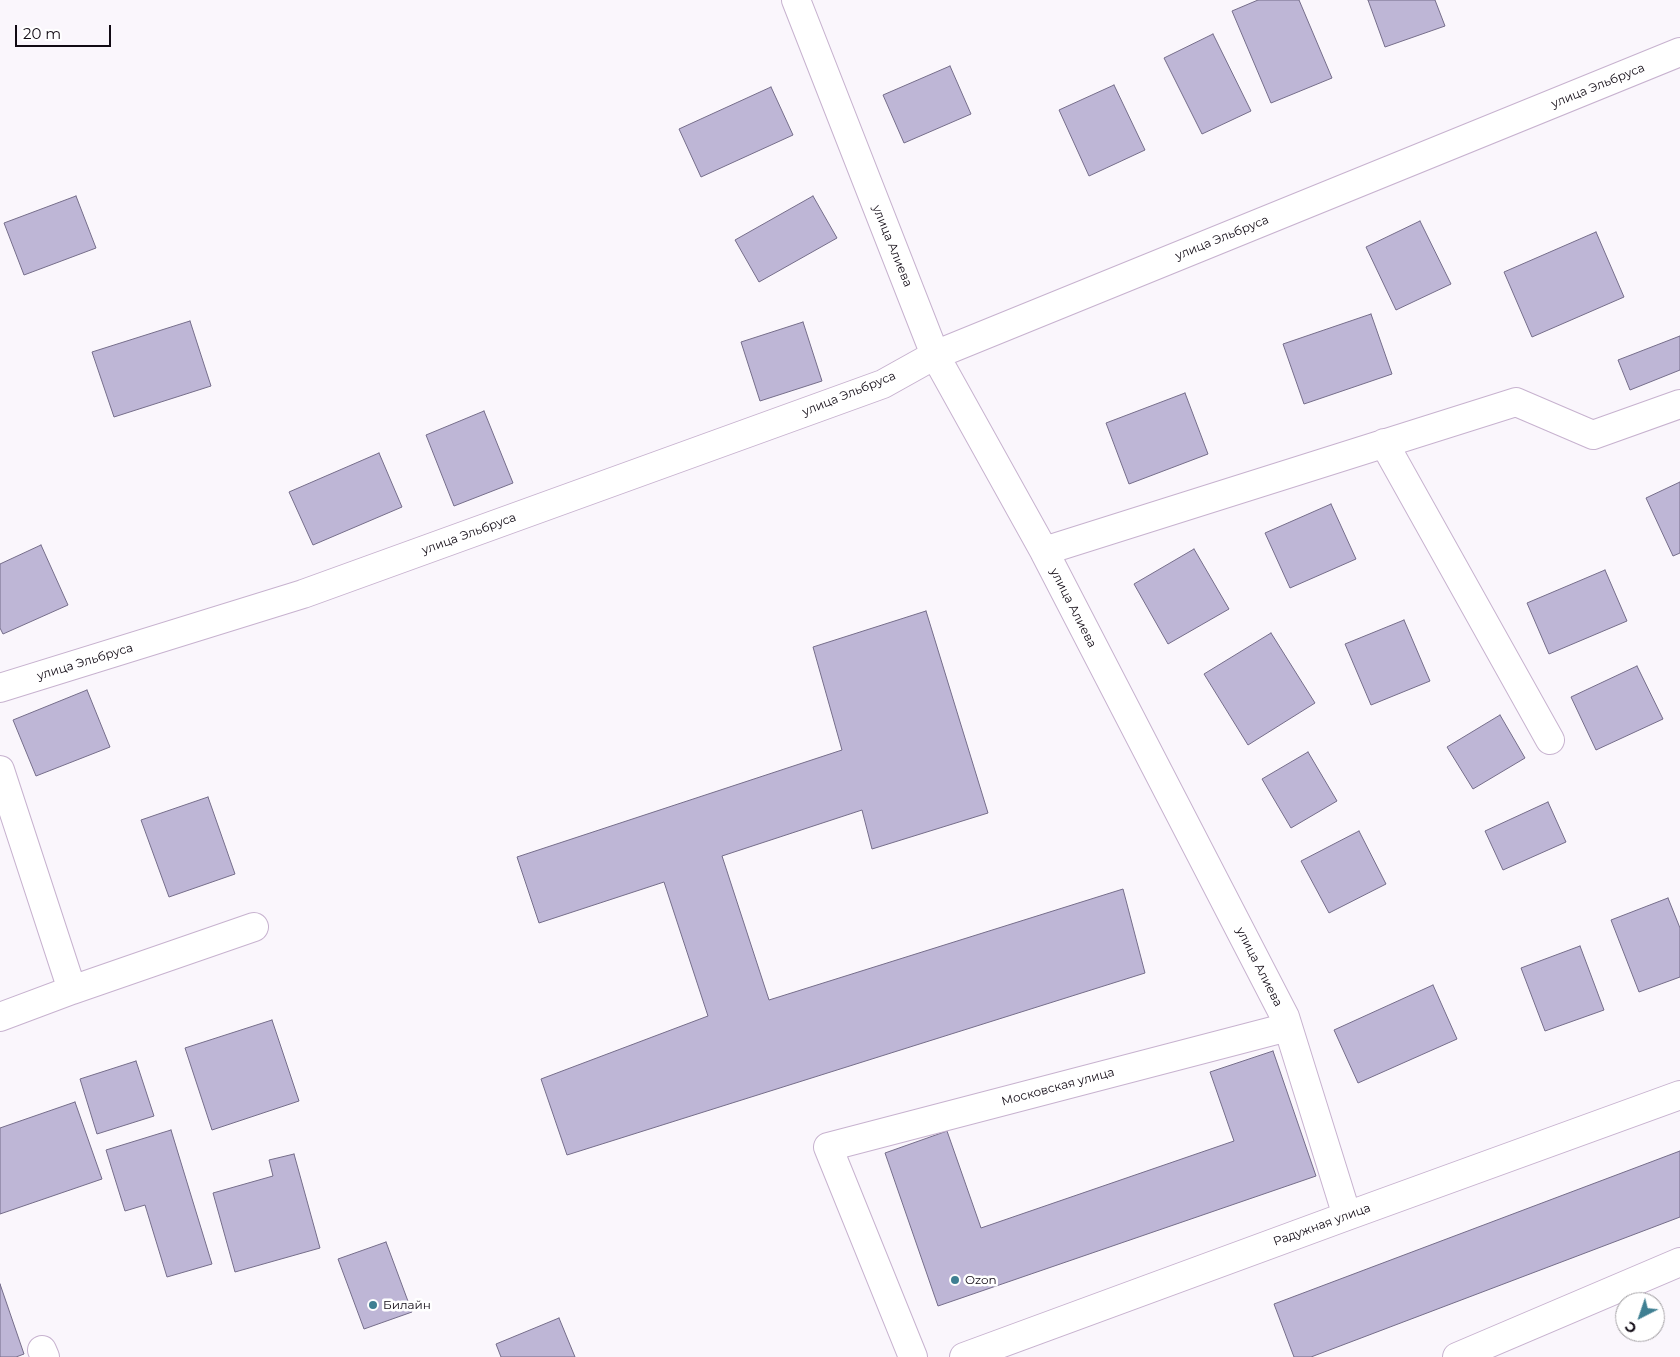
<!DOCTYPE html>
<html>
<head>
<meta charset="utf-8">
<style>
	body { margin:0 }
	#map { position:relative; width:1680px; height:1357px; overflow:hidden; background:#faf6fc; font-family:Montserrat,sans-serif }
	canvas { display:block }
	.north { position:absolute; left:1615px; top:1292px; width:50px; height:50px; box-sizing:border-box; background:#fff; border:1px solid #a09da1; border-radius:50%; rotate:221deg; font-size:14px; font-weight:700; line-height:20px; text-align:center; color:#110a14 }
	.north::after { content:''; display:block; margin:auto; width:18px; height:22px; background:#3f7f92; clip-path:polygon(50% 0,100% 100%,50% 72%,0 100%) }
	.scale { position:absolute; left:15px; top:25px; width:96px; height:22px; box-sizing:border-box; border:2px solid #110a14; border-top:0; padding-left:6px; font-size:15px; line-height:18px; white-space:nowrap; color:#110a14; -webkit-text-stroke:4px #fff; paint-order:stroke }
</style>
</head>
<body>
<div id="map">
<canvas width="1680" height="1357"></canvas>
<div class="north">С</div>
<div class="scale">20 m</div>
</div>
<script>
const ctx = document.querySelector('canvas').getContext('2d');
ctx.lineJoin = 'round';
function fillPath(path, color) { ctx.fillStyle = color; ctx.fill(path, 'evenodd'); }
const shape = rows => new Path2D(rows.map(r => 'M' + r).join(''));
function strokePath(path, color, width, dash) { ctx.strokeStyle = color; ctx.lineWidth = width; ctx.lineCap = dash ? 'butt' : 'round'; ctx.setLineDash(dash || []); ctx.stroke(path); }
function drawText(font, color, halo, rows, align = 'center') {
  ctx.font = font + ' Montserrat,sans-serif'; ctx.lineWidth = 5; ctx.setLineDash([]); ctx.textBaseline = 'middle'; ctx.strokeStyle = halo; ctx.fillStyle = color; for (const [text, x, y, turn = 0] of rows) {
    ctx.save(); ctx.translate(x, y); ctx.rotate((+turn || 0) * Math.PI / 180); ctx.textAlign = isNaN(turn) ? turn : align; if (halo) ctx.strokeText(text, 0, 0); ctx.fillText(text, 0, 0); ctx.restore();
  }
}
const building = shape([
	[1258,0,1299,0,1332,78,1271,103,1232,11,1258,0],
	[1368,0,1435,0,1445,26,1385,47,1368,0],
	[1213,34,1251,111,1202,134,1164,58,1213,34],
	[950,66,971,114,904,143,883,95,950,66],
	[1114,85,1145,150,1089,176,1059,110,1114,85],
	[771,87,793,135,701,177,679,129,771,87],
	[76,196,96,248,24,275,4,223,76,196],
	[813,196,837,238,759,282,735,240,813,196],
	[1420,221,1451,284,1396,310,1366,247,1420,221],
	[1596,232,1624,297,1532,337,1504,272,1596,232],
	[1371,314,1392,374,1304,404,1283,344,1371,314],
	[190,321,211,386,114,417,92,352,190,321],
	[803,322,822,381,760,401,741,342,803,322],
	[1680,336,1680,370,1630,390,1618,360,1680,336],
	[1185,393,1208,454,1129,484,1106,423,1185,393],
	[484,411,513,483,454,506,426,435,484,411],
	[379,453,402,507,313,545,289,492,379,453],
	[1680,482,1680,553,1673,556,1646,498,1680,482],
	[1331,504,1356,559,1290,588,1265,533,1331,504],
	[41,545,68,605,3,634,0,628,0,564,41,545],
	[1194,549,1229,609,1168,644,1134,584,1194,549],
	[1605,570,1627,621,1549,654,1527,603,1605,570],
	[926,611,988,813,872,849,862,810,722,856,769,1000,1123,889,1145,973,567,1155,541,1079,708,1016,664,882,539,923,517,857,842,750,813,647,926,611],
	[1404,620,1430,681,1371,705,1345,644,1404,620],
	[1271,633,1315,703,1248,745,1204,674,1271,633],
	[1637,666,1663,719,1596,750,1571,697,1637,666],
	[87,690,110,747,36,776,13,720,87,690],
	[1500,715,1525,758,1473,789,1447,747,1500,715],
	[1308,752,1337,801,1291,828,1262,779,1308,752],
	[208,797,235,874,169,897,141,820,208,797],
	[1548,802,1566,842,1503,870,1485,831,1548,802],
	[1359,831,1386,884,1329,913,1301,861,1359,831],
	[1668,898,1680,928,1680,977,1639,992,1611,920,1668,898],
	[1580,946,1604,1010,1545,1031,1521,968,1580,946],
	[1433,985,1457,1039,1358,1083,1334,1030,1433,985],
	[272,1020,299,1101,212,1130,185,1048,272,1020],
	[1273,1051,1316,1176,938,1306,885,1153,947,1131,981,1228,1234,1141,1210,1072,1273,1051],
	[136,1061,154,1116,97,1134,80,1079,136,1061],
	[75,1102,102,1179,0,1214,0,1128,75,1102],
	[171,1130,212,1264,167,1277,145,1205,125,1211,106,1150,171,1130],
	[1680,1151,1680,1217,1311,1357,1294,1357,1274,1304,1680,1151],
	[294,1154,320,1248,235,1272,213,1193,273,1176,269,1160,294,1154],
	[386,1242,412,1312,364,1329,338,1259,386,1242],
	[0,1284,24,1354,16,1357,0,1357,0,1284],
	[559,1318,575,1357,501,1357,496,1344,559,1318]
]);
fillPath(building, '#beb6d6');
strokePath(building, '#756d8a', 1);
const minor = shape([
	[796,0,935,355,1044,551,1285,1017,1347,1216],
	[1384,443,1550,740],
	[1044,551,1516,402,1593,435,1680,404],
	[0,688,303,594,883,384,935,355,1680,52],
	[0,770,72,990,0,1017],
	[72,990,254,927],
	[42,1350,45,1357],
	[913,1357,828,1147,1288,1027],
	[964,1357,1347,1216,1680,1095],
	[1457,1357,1680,1262]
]);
strokePath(minor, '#c7b2cf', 30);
strokePath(minor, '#fff', 28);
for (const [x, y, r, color] of [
	[955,1280,5,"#3f7f92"],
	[373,1305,5,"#3f7f92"]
]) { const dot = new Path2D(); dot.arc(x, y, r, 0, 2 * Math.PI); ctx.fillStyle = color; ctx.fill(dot); strokePath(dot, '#fff', 2); }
drawText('12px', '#110a14', '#fff', [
	["улица Эльбруса",1598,86,-22],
	["улица Эльбруса",1222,238,-22],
	["улица Алиева",892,246,68],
	["улица Эльбруса",849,394,-22],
	["улица Эльбруса",469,534,-20],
	["улица Алиева",1073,608,63],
	["улица Эльбруса",85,662,-17],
	["улица Алиева",1259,967,63],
	["Московская улица",1058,1087,-15],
	["Радужная улица",1322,1225,-20]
]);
drawText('12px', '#110a14', '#fff', [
	["Ozon",965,1280],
	["Билайн",383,1305]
], 'left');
</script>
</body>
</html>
